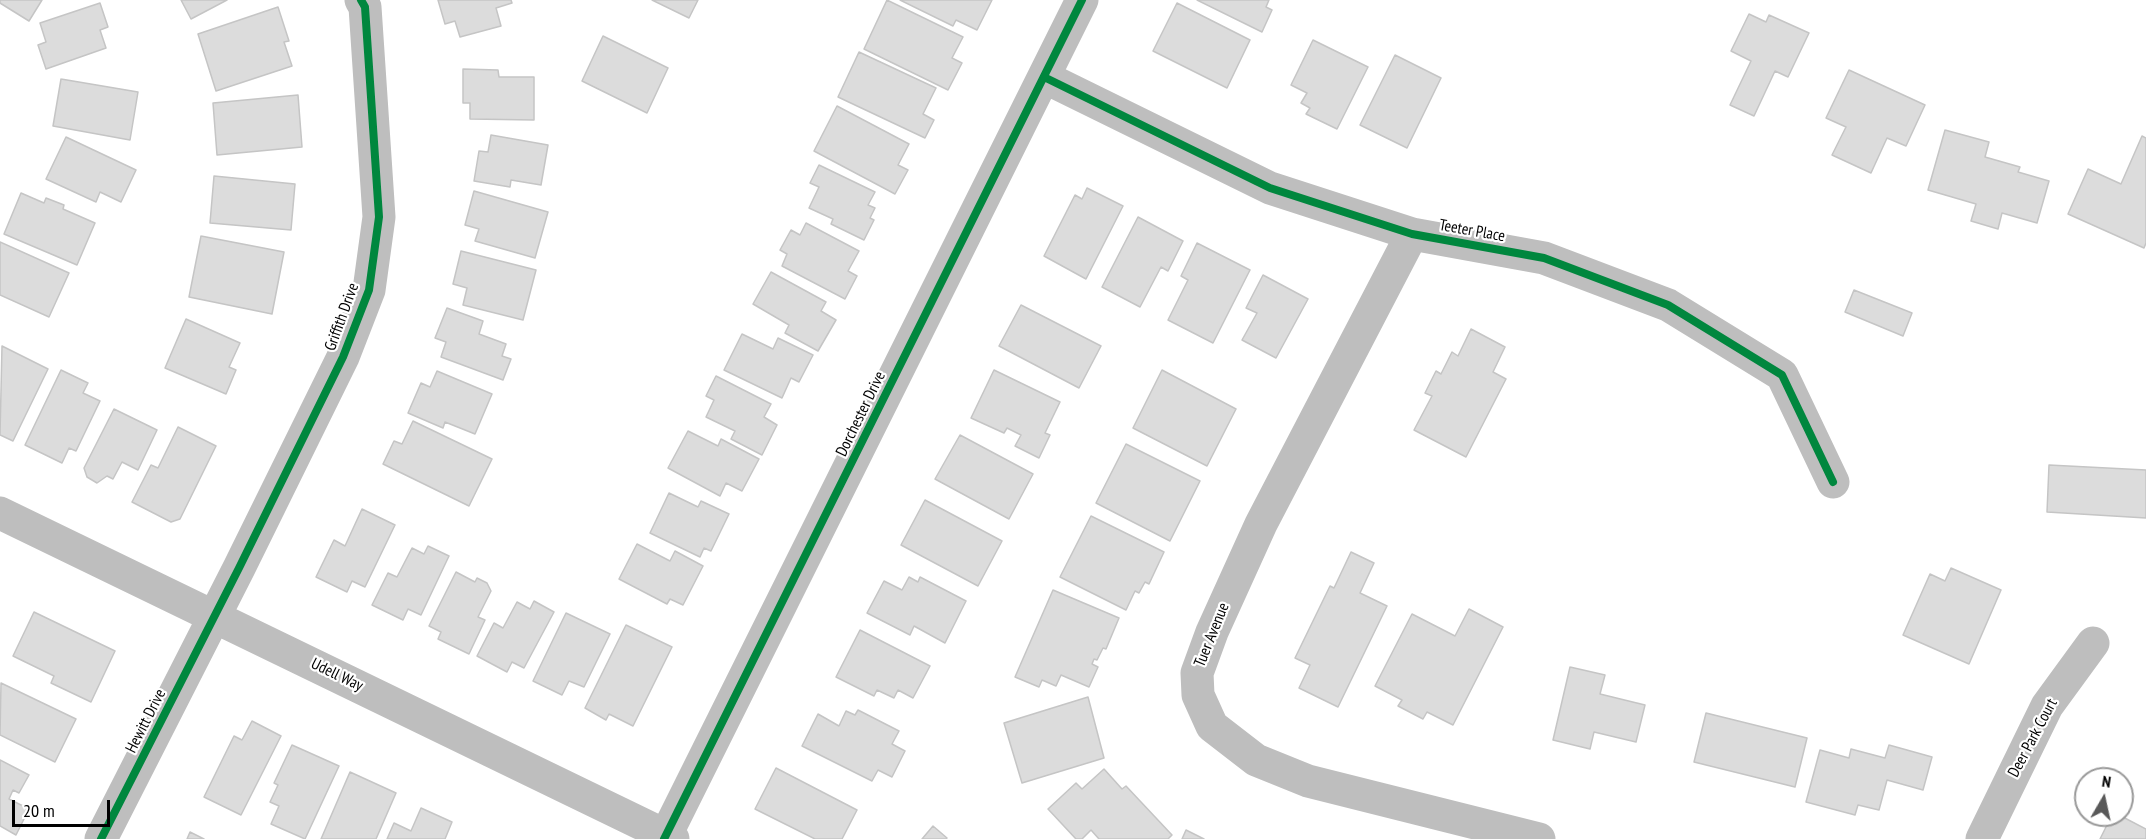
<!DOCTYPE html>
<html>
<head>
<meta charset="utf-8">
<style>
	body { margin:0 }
	#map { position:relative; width:2146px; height:839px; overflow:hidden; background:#fff; font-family:"PT Sans Narrow",sans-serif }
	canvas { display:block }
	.north { position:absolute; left:2074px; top:767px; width:60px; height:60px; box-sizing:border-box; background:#fff; border:2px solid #999; border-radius:50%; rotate:9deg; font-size:16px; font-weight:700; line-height:24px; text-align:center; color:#000 }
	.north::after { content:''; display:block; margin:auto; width:21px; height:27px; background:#595959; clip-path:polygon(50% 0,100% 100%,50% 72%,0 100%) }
	.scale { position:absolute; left:12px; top:800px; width:98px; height:27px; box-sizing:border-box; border:3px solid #000; border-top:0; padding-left:8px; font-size:18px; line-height:21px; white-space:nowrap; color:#000; -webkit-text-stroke:4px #fff; paint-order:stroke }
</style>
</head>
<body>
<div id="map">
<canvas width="2146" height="839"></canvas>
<div class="north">N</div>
<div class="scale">20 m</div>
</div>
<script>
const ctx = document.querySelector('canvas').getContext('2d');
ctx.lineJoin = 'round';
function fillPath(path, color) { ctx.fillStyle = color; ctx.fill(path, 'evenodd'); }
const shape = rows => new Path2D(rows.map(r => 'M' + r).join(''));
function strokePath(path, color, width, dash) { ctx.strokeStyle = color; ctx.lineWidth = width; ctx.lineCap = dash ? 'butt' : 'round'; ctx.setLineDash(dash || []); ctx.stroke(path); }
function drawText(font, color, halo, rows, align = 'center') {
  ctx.font = font + ' "PT Sans Narrow",sans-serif'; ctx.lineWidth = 4.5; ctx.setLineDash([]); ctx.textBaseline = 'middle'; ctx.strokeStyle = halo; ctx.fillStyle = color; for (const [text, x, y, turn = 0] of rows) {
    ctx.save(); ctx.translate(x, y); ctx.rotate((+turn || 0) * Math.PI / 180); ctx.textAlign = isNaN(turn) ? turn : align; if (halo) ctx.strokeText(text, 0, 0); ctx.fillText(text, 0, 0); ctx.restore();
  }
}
const building = shape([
	[0,0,42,0,29,21,0,3,0,0],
	[181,0,227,0,191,19,181,0],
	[438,0,511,0,512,3,496,8,501,26,460,37,455,21,445,24,438,0],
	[652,0,698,0,689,18,652,0],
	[887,0,963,37,952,58,962,63,948,90,864,49,887,0],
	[900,0,992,0,977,30,956,20,953,26,900,0],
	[1197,0,1269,0,1266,7,1272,10,1262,32,1197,0],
	[100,3,108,27,100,30,106,48,46,69,38,45,46,42,40,23,100,3],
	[1177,3,1250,40,1227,88,1153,51,1177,3],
	[278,7,289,41,284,42,292,66,216,91,198,34,278,7],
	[1749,14,1766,22,1769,15,1809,33,1788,77,1775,71,1754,116,1730,105,1751,61,1731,51,1749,14],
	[603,36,668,68,647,113,582,81,603,36],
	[1313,40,1368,67,1337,129,1306,114,1310,108,1301,103,1307,93,1291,85,1313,40],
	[859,52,936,88,923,114,934,120,925,138,838,97,859,52],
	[1395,55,1441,78,1407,148,1360,125,1395,55],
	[463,69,498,70,499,77,534,77,534,120,470,119,470,103,463,103,463,69],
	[1849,70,1925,105,1906,146,1887,138,1871,173,1832,155,1846,127,1826,118,1849,70],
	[61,79,138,92,130,140,53,126,61,79],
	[298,95,302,147,217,155,213,103,298,95],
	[837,106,909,144,898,165,908,170,895,194,814,151,837,106],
	[1945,130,1989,142,1985,157,2020,167,2018,172,2049,181,2037,223,2002,213,1998,229,1971,221,1976,204,1928,190,1945,130],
	[491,135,548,145,541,185,511,180,510,187,474,181,479,151,488,152,491,135],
	[2142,136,2146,138,2146,243,2144,248,2068,214,2088,169,2121,184,2142,136],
	[66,137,136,170,121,202,100,192,96,202,46,179,66,137],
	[819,165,875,192,868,205,875,208,870,218,874,220,864,240,831,224,833,219,809,208,819,187,810,183,819,165],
	[214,176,295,184,291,230,210,223,214,176],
	[1087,188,1123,206,1086,279,1044,256,1075,195,1082,199,1087,188],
	[474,191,548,212,535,258,475,241,479,229,465,225,474,191],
	[21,193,44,203,46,198,64,205,63,209,95,223,77,265,4,234,21,193],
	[1138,217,1183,241,1168,271,1161,267,1140,307,1102,287,1138,217],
	[806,223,859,251,848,271,857,276,845,299,782,266,787,254,780,250,791,230,800,235,806,223],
	[201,236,284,252,272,314,189,297,201,236],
	[0,242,69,273,49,317,0,295,0,242],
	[1197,243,1250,270,1213,343,1168,320,1188,280,1181,276,1197,243],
	[461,251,536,270,523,320,463,305,467,288,453,284,461,251],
	[771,272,826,302,821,311,836,320,818,351,785,333,789,325,753,304,771,272],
	[1263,275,1308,299,1276,358,1242,340,1257,313,1246,308,1263,275],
	[1854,290,1912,313,1903,336,1845,312,1854,290],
	[1021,305,1101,346,1079,388,999,346,1021,305],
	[447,308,483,321,479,334,506,344,502,356,511,359,503,380,441,357,446,342,435,338,447,308],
	[186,319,240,343,229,367,236,370,226,394,165,368,186,319],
	[1471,329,1505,347,1493,372,1506,379,1466,457,1414,430,1432,396,1425,393,1436,371,1441,374,1452,352,1458,356,1471,329],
	[742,334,773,349,778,338,813,355,799,382,791,378,782,398,724,370,742,334],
	[2,346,48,369,13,441,0,435,2,346],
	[61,370,88,383,83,393,100,401,76,451,69,448,62,463,25,445,61,370],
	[994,370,1060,402,1045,433,1050,435,1039,458,1015,446,1021,435,1007,428,1004,433,971,418,994,370],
	[1162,370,1236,409,1207,466,1133,428,1162,370],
	[437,371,492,394,475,434,445,422,443,428,408,413,421,383,430,387,437,371],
	[716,376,771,404,764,417,777,425,762,455,731,439,735,431,706,417,714,400,706,396,716,376],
	[114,409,157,430,138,470,122,462,113,479,107,476,97,483,87,477,84,468,114,409],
	[413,421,492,459,469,506,383,464,394,441,402,444,413,421],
	[178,427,216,446,180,519,171,522,132,502,151,465,158,468,178,427],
	[688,431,718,446,721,439,759,459,742,491,726,483,720,496,668,468,688,431],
	[960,435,1033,474,1009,519,935,479,960,435],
	[1126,444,1200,481,1170,541,1096,503,1126,444],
	[2049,465,2146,470,2146,518,2047,512,2049,465],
	[669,493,698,507,701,501,729,514,711,551,704,548,700,557,650,533,669,493],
	[925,500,1002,541,978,586,901,545,925,500],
	[362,509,395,525,365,587,352,581,347,592,316,577,334,540,345,546,362,509],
	[1091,516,1164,552,1149,584,1145,582,1139,593,1135,591,1126,610,1060,577,1091,516],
	[637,544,670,561,675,551,703,566,683,605,670,599,667,604,619,579,637,544],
	[428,546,449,556,421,615,408,609,403,620,372,605,388,573,397,577,412,548,424,554,428,546],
	[1351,552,1374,563,1360,593,1387,606,1338,707,1299,688,1310,665,1295,658,1330,586,1334,588,1351,552],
	[1951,568,2001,590,1969,664,1903,635,1930,574,1945,581,1951,568],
	[456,572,475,582,477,578,487,583,491,591,478,617,485,620,469,654,438,639,441,632,429,626,456,572],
	[909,577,918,582,920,577,966,601,945,643,914,626,910,635,867,613,884,581,902,590,909,577],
	[1053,590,1119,618,1106,649,1103,648,1097,660,1094,659,1092,664,1098,667,1089,687,1061,675,1056,686,1042,680,1039,687,1015,677,1053,590],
	[534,601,554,612,524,668,512,662,507,672,477,656,494,623,503,628,517,602,530,609,534,601],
	[1469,609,1503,627,1453,725,1427,712,1423,719,1398,706,1402,700,1375,686,1412,614,1455,636,1469,609],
	[34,612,115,651,91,702,51,683,54,676,13,656,34,612],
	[566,613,610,634,584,687,569,681,562,695,533,681,566,613],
	[626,625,672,647,633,726,609,714,606,720,585,708,626,625],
	[860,630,930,666,913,698,898,690,894,698,877,690,874,696,836,677,860,630],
	[1570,667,1605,675,1600,694,1645,705,1636,742,1594,732,1590,749,1553,740,1570,667],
	[1,683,76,719,55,762,0,735,1,683],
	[1088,697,1104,758,1022,783,1004,723,1088,697],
	[858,710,899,731,892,744,905,751,892,777,878,770,872,781,802,746,818,714,839,726,846,711,855,715,858,710],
	[1706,713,1807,738,1795,787,1694,762,1706,713],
	[252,721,281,736,241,815,204,797,234,736,242,740,252,721],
	[292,745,339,766,305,839,271,824,279,806,270,802,278,785,274,783,292,745],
	[1889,745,1932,757,1923,790,1887,780,1879,810,1858,805,1855,815,1806,802,1820,750,1849,758,1851,749,1885,758,1889,745],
	[0,760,29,775,19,793,13,790,9,799,29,809,16,835,0,826,0,760],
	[776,768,857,810,842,839,815,839,755,809,776,768],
	[1104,769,1122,789,1126,786,1172,835,1168,839,1099,839,1091,830,1082,839,1076,839,1048,809,1076,783,1082,789,1104,769],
	[350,772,396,793,376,839,321,839,350,772],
	[421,808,452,822,445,839,387,839,394,823,411,831,421,808],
	[2112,815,2119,815,2146,829,2146,839,2100,839,2112,815],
	[933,826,947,838,946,839,922,839,933,826],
	[1186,830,1204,839,1182,839,1186,830],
	[190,832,204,839,187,839,190,832]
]);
fillPath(building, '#dcdcdc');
strokePath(building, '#c5c5c5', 1.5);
strokePath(shape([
	[1044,77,1270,188,1412,234,1544,258,1668,305,1782,375,1833,482],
	[1412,234,1261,524,1212,632,1197,673,1198,695,1212,726,1256,760,1308,781,1539,839],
	[0,513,673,839],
	[101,839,239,568,343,357,369,290,379,217,365,7,361,0],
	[664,839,1082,0],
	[1982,839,2047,706,2093,643]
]), '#bebebe', 33);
strokePath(shape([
	[1044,77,1270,188,1412,234,1544,258,1668,305,1782,375,1833,482],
	[101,839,239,568,343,357,369,290,379,217,365,7,361,0],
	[664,839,1082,0]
]), '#00873e', 8);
drawText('16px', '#000', '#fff', [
	["Teeter Place",1472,231,10],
	["Griffith Drive",342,317,-70],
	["Dorchester Drive",861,414,-64],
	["Tuer Avenue",1212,635,-68],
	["Udell Way",337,675,26],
	["Hewitt Drive",146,721,-63],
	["Deer Park Court",2033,738,-62]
]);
</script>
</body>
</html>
